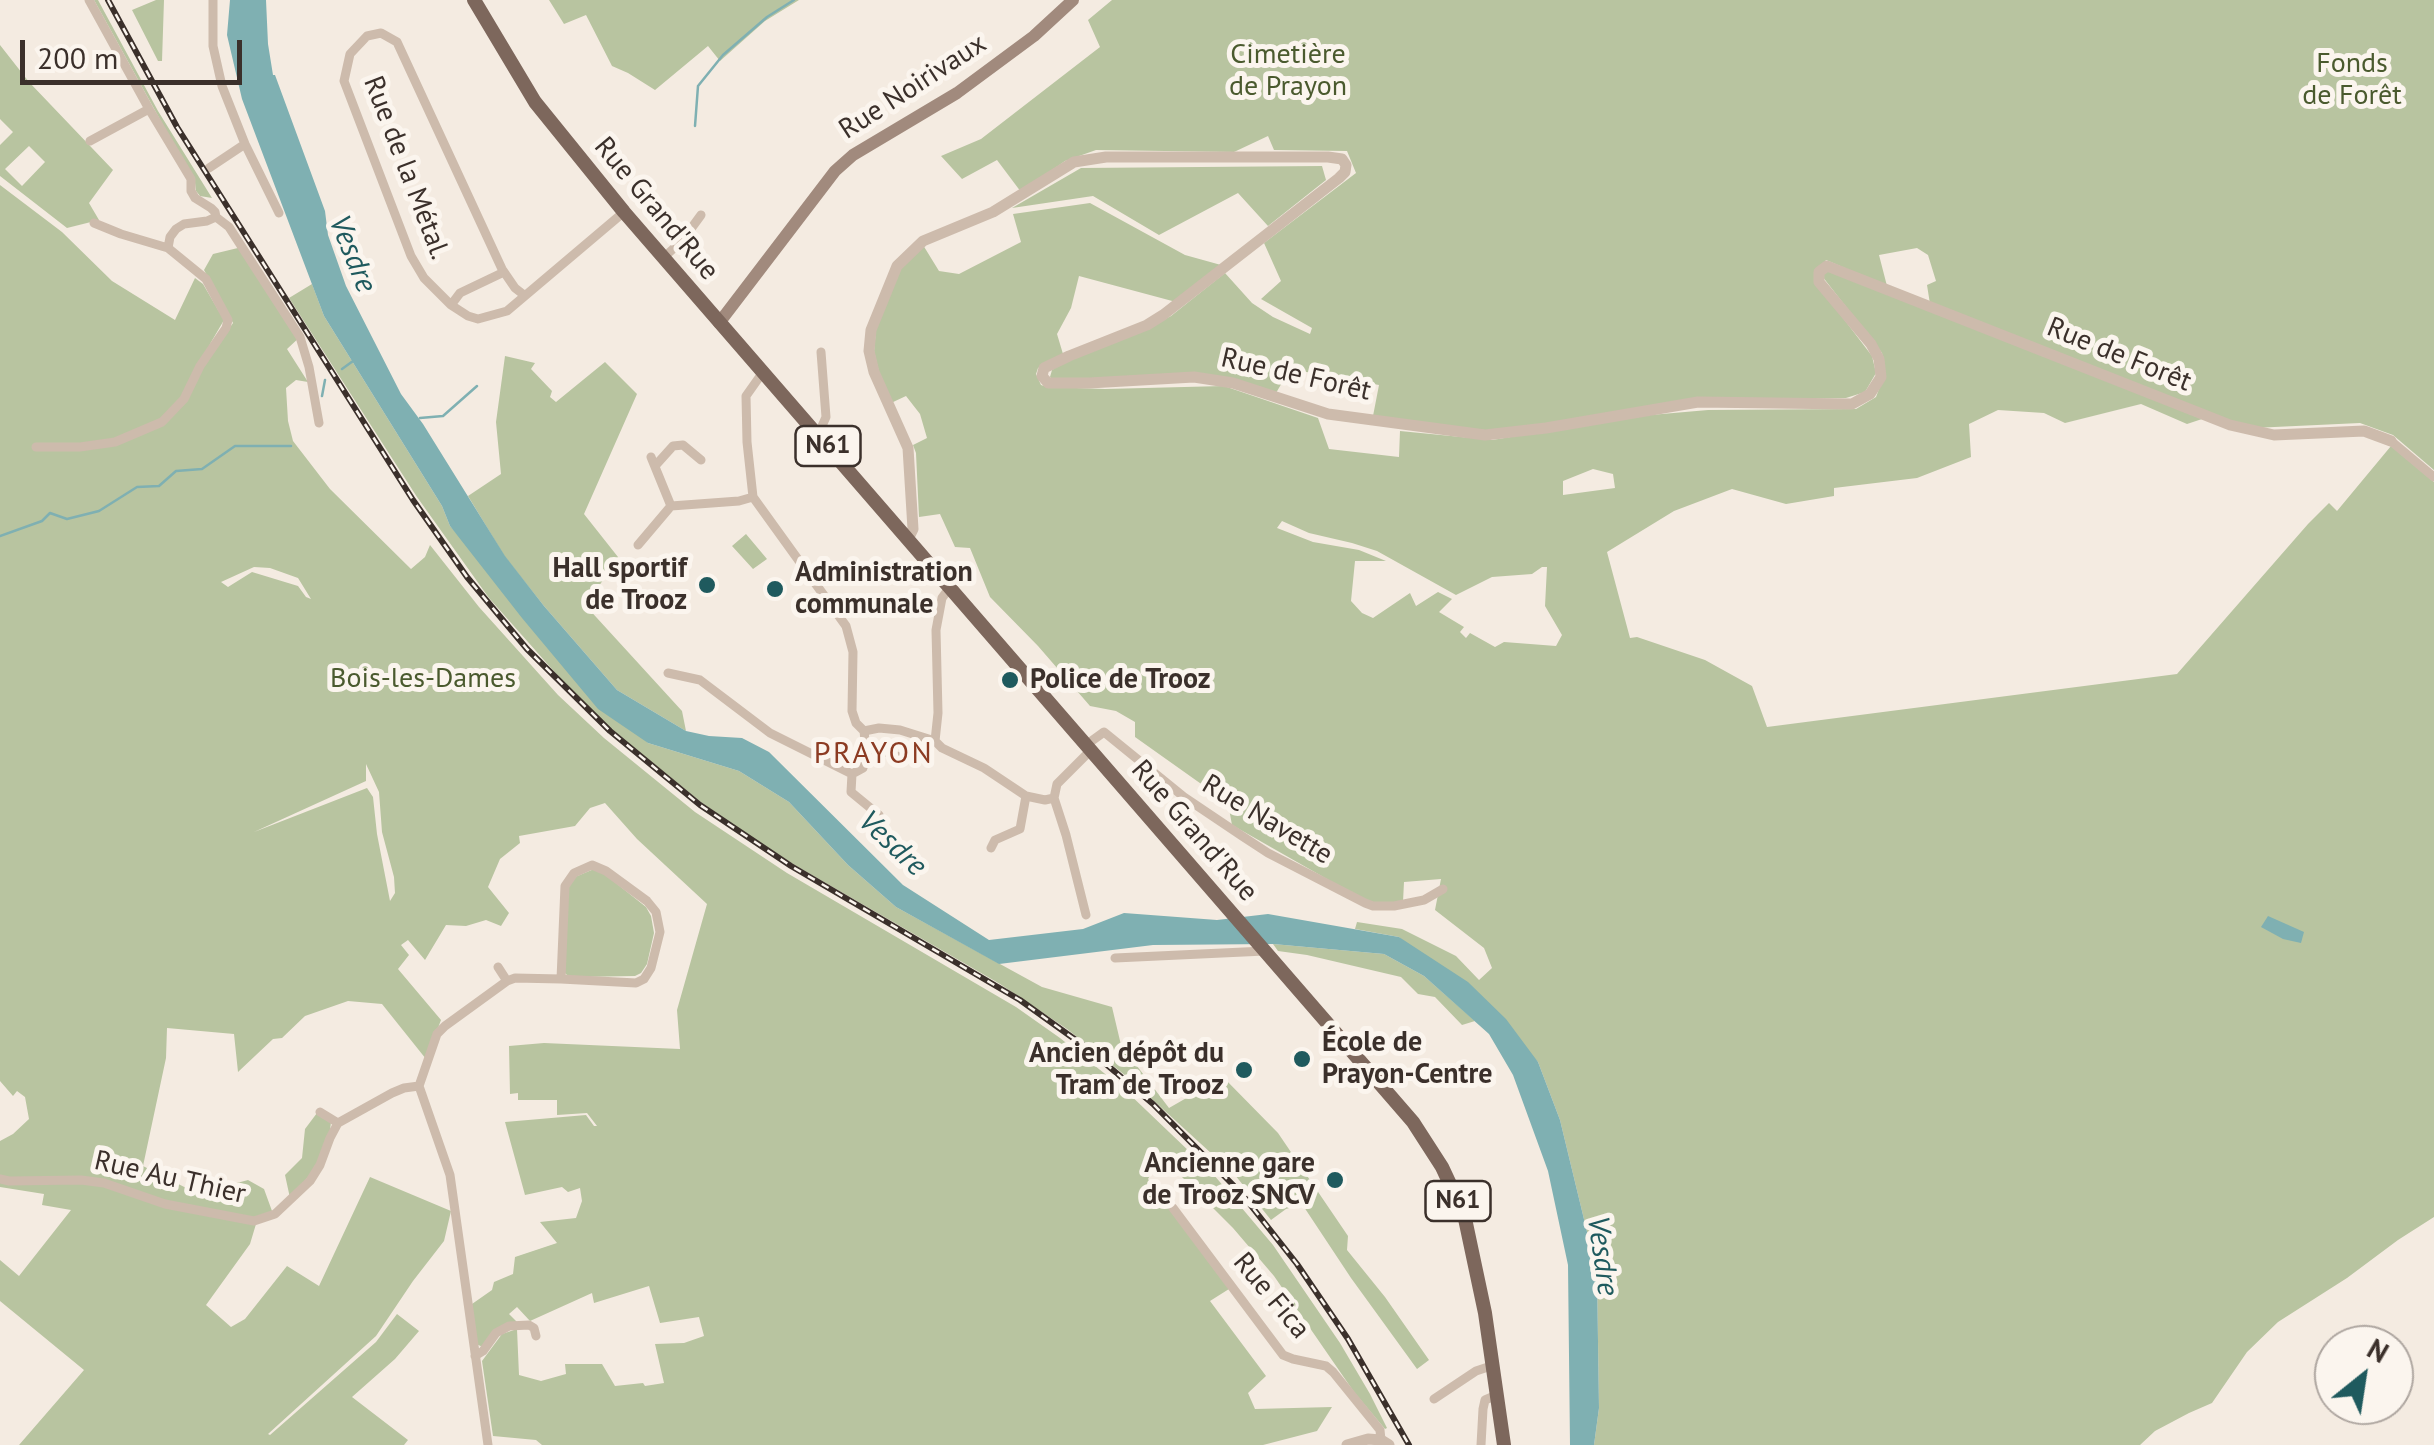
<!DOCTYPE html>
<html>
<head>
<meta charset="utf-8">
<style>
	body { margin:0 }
	#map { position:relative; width:2434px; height:1445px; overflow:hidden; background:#f4ebe1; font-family:"PT Sans",sans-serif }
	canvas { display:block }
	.north { position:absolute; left:2314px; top:1325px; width:100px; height:100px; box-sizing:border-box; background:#fbf5ee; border:2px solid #aea6a0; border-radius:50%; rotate:30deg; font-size:28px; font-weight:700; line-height:40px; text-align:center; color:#3b302b }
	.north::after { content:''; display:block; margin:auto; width:35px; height:45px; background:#1f5a5e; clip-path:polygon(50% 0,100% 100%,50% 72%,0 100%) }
	.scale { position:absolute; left:20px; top:40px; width:222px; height:45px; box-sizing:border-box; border:5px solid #3b302b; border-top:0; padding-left:12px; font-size:30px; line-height:35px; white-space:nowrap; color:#3b302b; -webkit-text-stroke:8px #fbf5ee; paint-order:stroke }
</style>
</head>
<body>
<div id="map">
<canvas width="2434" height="1445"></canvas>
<div class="north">N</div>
<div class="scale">200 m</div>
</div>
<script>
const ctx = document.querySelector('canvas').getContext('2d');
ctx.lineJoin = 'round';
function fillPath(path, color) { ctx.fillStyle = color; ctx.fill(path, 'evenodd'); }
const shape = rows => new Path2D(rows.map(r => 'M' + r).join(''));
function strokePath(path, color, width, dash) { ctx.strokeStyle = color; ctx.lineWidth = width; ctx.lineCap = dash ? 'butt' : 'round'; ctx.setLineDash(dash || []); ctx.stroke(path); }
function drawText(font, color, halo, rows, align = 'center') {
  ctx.font = font + ' "PT Sans",sans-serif'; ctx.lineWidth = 10; ctx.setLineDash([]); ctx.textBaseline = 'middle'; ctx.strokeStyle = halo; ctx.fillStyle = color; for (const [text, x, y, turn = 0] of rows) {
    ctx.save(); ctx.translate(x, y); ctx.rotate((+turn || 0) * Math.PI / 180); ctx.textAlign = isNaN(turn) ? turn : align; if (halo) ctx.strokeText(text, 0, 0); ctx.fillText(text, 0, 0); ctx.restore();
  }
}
fillPath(shape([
	[94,0,98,0,158,111,212,198,200,196,196,191,195,183],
	[156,0,164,0,162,61,158,61,132,10],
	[549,0,799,0,765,21,720,61,708,46,655,90,628,73,612,66,586,15,564,24],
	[1112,0,2434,0,2434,470,2393,435,2360,423,2253,428,2214,415,1930,304,1927,285,1936,281,1928,255,1917,248,1879,255,1887,286,1826,260,1814,280,1872,356,1876,373,1865,392,1846,398,1696,400,1493,432,1373,416,1379,385,1290,369,1276,393,1239,380,1054,382,1050,377,1052,370,1064,362,1144,330,1171,316,1225,273,1252,303,1273,317,1310,334,1312,328,1261,299,1281,281,1264,243,1356,173,1347,151,1274,150,1268,136,1234,152,1096,150,1065,161,1021,192,997,160,962,179,941,156,981,139,1100,47,1088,20],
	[0,45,29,82,113,170,89,203,99,220,67,228,0,176,0,145,13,132,0,119],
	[29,146,45,162,22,186,5,169],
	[1322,166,1326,180,1268,226,1238,193,1159,235,1093,196,1012,208,1081,168],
	[0,185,62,232,112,281,175,320,195,278,203,284,224,320,210,344,206,362,233,323,204,270,213,254,242,247,301,336,287,349,308,382,296,380,286,388,288,421,293,441,330,489,411,569,425,557,430,545,479,607,558,695,604,738,695,812,787,873,1016,1007,1060,1038,1124,1089,1214,1175,1273,1245,1340,1343,1370,1394,1387,1428,1385,1429,1354,1392,1274,1276,1233,1228,1161,1156,1148,1179,1229,1289,1210,1301,1266,1376,1248,1393,1255,1409,1332,1407,1317,1431,1263,1445,542,1445,536,1440,493,1436,482,1361,502,1334,517,1329,519,1375,541,1381,566,1374,565,1364,602,1364,615,1386,643,1383,645,1386,664,1383,655,1344,684,1343,704,1336,699,1317,660,1323,649,1286,594,1303,592,1293,530,1321,517,1307,509,1314,517,1322,483,1347,476,1344,472,1304,492,1290,494,1282,513,1274,515,1257,557,1243,540,1222,576,1218,582,1201,580,1188,568,1192,562,1187,525,1195,505,1122,586,1115,594,1126,597,1126,587,1113,557,1115,557,1100,518,1100,518,1093,510,1094,509,1046,544,1043,680,1049,677,1010,707,904,637,839,605,803,590,808,575,826,519,836,520,843,500,859,488,887,509,913,501,926,486,920,466,926,446,925,425,960,408,940,401,945,409,955,398,969,441,1020,426,1059,382,1004,348,1001,305,1016,282,1038,273,1039,238,1072,234,1034,167,1028,166,1058,143,1166,198,1194,209,1198,224,1189,241,1203,243,1193,237,1183,248,1180,264,1189,272,1211,256,1224,250,1244,206,1305,231,1327,245,1319,287,1266,319,1286,370,1177,451,1211,444,1241,413,1281,376,1336,268,1434,270,1435,376,1342,397,1314,419,1331,395,1359,352,1397,408,1440,404,1445,19,1445,84,1370,0,1301,0,1260,19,1276,71,1210,42,1205,44,1194,0,1187,0,1141,13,1134,29,1119,25,1097,17,1091,13,1096,0,1081],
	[254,567,270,568,298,578,311,599,306,597,298,586,252,572,228,587,221,582],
	[366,764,379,792,382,832,394,877,395,893,390,901,377,834,373,797,367,788,254,832,366,781],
	[1090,203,1185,255,1221,265,1176,302,1079,276,1071,308,1057,334,1063,354,1038,368,1036,374,1041,385,1047,387,1105,389,1224,386,1318,418,1329,449,1399,457,1400,431,1492,440,1639,416,1708,410,1856,409,1876,397,1885,373,1882,353,1822,276,1827,270,2202,419,2187,424,2141,404,2065,423,2044,413,1998,410,1969,424,1971,457,1917,478,1834,488,1834,496,1786,504,1732,489,1674,511,1607,552,1630,638,1637,637,1705,660,1752,686,1767,727,2177,674,2308,524,2329,503,2337,511,2391,446,2434,482,2434,1217,2398,1240,2347,1278,2278,1322,2247,1352,2212,1403,2189,1413,2155,1431,2140,1445,1594,1445,1599,1408,1597,1273,1560,1120,1538,1062,1399,937,1355,929,1357,922,1402,929,1456,956,1479,980,1492,968,1484,948,1435,910,1441,879,1404,882,1403,902,1369,903,1232,825,1228,803,1135,737,1135,722,1116,711,1090,706,1038,646,990,597,970,548,955,547,940,514,919,517,916,453,913,445,927,438,920,414,906,396,891,403,879,372,874,351,876,329,900,270,923,245,939,271,959,274,1021,242,1013,214],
	[1593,469,1613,474,1615,488,1563,495,1563,481],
	[1282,521,1309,533,1352,543,1377,551,1456,595,1492,577,1532,574,1542,567,1547,567,1545,606,1562,635,1556,646,1504,642,1495,647,1470,633,1466,638,1460,632,1464,627,1439,612,1452,599,1438,592,1416,606,1410,593,1373,618,1362,613,1351,601,1355,561,1386,561,1359,550,1313,542,1277,528],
	[312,284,324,316,442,506,450,526,648,743,739,771,789,802,848,865,896,907,1042,987,1112,1007,1121,1045,1169,1108,1223,1077,1278,1133,1348,1236,1347,1250,1385,1297,1429,1360,1417,1369,1351,1278,1302,1204,1286,1209,1271,1220,1235,1175,1131,1080,1067,1029,1000,984,793,864,747,834,702,803,612,730,567,686,489,598,417,497,289,298],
	[505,356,535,363,531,369,552,391,550,397,556,402,605,362,637,394,584,514,618,557,586,606,682,711,686,731,617,690,544,606,505,557,468,496,501,474,496,422],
	[746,534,767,559,753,569,732,546],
	[594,869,602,872,646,907,651,916,654,933,647,964,641,973,635,976,576,977,568,976,564,972,567,893,570,884,575,877],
	[1273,944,1384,954,1424,976,1475,1021,1462,1025,1435,997,1418,994,1401,977,1307,955,1278,951],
	[317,1113,331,1122,327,1155,290,1198,285,1175,302,1158,305,1129]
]), '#b8c4a0');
fillPath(shape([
	[230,0,266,0,268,44,273,75,275,75,325,211,328,235,346,286,401,394,423,424,505,556,544,606,617,690,686,731,709,736,742,738,769,752,903,885,989,940,1083,929,1124,913,1217,920,1268,914,1399,937,1468,982,1506,1019,1538,1062,1560,1120,1597,1273,1599,1408,1594,1445,1570,1445,1568,1265,1548,1171,1513,1075,1489,1034,1424,976,1384,954,1273,944,1153,945,999,964,896,907,848,865,789,802,739,771,648,743,598,709,522,618,450,526,442,506,324,316,242,99,227,35],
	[2268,916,2304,932,2301,943,2283,939,2261,927]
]), '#7fb0b2');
strokePath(shape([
	[695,126,698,86,723,55,767,17,794,0],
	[342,369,353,361],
	[322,396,325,380],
	[420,418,443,416,477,386],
	[0,536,42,521,50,513,67,519,99,511,137,487,159,486,176,471,202,469,235,446,291,446]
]), '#7fb0b2', 2.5);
strokePath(shape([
	[89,0,149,109,191,179,191,191,195,198,211,208,215,212,216,217,229,227,300,337,309,367,319,423],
	[213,0,213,46,222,86,245,144,279,213],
	[90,141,149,109],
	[209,168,245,144],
	[168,248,170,237,176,229,184,224,207,221,216,217],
	[663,258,682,241,701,215],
	[524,295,515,288,502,269,397,42,381,33,367,36,350,54,344,81,411,256,424,278,451,305,468,316,478,319,507,311,624,212],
	[451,305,460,293,504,272],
	[763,372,746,396,747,442,753,497,846,626,853,652,852,711,856,723,864,731,866,750,863,768,852,774],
	[818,435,826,417,821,352],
	[2391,441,2434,477],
	[36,447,80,447,115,442,162,422,184,399,200,366,226,328,228,320,206,279,168,248,121,234,94,223],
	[651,457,671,506],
	[655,466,673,446,683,445,701,460],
	[638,545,671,506,739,501,753,497],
	[668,673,700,680,770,733,852,774],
	[864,731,879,728,900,730,935,741,942,748,984,768,1026,796,1045,800,1054,798],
	[935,741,938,713,936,630,942,598,950,587],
	[1086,745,1104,732,1184,797,1242,836,1268,853,1365,903,1373,906,1394,906,1424,900,1443,889],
	[866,750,880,750,897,756],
	[852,774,851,792,879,815,882,824,880,834],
	[991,848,995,840,1020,829,1026,796],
	[1086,915,1066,835,1054,798,1057,784,1091,750],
	[1115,958,1265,951],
	[498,967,507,981],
	[320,1112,338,1123],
	[0,1179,9,1181,81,1180,104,1183,165,1204,254,1221,275,1214,310,1181,320,1165,330,1138,338,1123,392,1093,404,1088,419,1086],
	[1173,1208,1283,1355,1293,1359,1326,1366,1333,1372,1380,1430,1381,1440],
	[475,1356,483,1351,496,1333,509,1326,529,1325,534,1328,536,1336],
	[1434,1399,1476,1371,1488,1367],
	[488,1445,450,1175,419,1086,437,1034,445,1026,507,981,515,978,561,979,636,983,644,979,651,968,660,932,656,912,647,901,606,871,592,865,574,873,565,886,561,979],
	[1481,1445,1483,1409,1485,1400,1492,1397]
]), '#cdbbac', 9);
strokePath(shape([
	[908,539,913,529,908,448,874,372,869,351,871,330,897,266,923,241,993,212,1074,162,1106,157,1328,157,1342,159,1346,165,1345,172,1339,178,1163,315,1147,325,1069,356,1044,368,1042,376,1048,383,1089,383,1194,377,1233,383,1328,414,1485,435,1546,428,1698,402,1852,404,1870,394,1881,377,1879,359,1871,344,1819,282,1819,272,1827,266,2230,425,2274,435,2364,431,2391,441],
	[1347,1445,1368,1439,1381,1440,1389,1445]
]), '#cdbbac', 11);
strokePath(shape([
	[719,323,835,171,853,155,957,93,1034,36,1073,0]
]), '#a18a7d', 12);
strokePath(shape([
	[474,0,535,102,624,212,1413,1122,1442,1167,1464,1214,1485,1313,1504,1445]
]), '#7d675c', 14);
const rail = shape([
	[108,0,177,127,413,500,467,577,527,649,610,731,700,805,791,866,1020,1000,1087,1048,1153,1104,1241,1193,1297,1264,1348,1339,1409,1445]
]);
strokePath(rail, '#3b302b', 6);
strokePath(rail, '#fbf5ee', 2.5, [8]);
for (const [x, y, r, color] of [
	[707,585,10,"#1f5a5e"],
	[775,589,10,"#1f5a5e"],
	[1010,680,10,"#1f5a5e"],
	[1302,1059,10,"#1f5a5e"],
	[1244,1070,10,"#1f5a5e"],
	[1335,1180,10,"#1f5a5e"]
]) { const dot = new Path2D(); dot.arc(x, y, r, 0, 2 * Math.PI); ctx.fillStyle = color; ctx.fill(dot); strokePath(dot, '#fbf5ee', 4); }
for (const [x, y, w] of [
	[828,446,65],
	[1458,1201,65]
]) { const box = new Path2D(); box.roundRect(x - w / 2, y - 20, w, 40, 8); ctx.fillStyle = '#fbf5ee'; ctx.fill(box); strokePath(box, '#3b302b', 2.5); }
drawText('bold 25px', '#3b302b', null, [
	["N61",828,446],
	["N61",1458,1201]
]);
drawText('28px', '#4a5a2e', '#fbf5ee', [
	["Cimetière",1288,55],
	["de Prayon",1288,87],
	["Fonds",2352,64],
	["de Forêt",2352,96],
	["Bois-les-Dames",423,679]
]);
drawText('28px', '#3b302b', '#fbf5ee', [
	["Rue Noirivaux",913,87,-33],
	["Rue de la Métal.",406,168,69],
	["Rue Grand'Rue",656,209,50],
	["Rue de Forêt",2119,355,22],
	["Rue de Forêt",1296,375,13],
	["Rue Navette",1267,820,31],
	["Rue Grand'Rue",1194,831,49],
	["Rue Au Thier",170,1178,13],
	["Rue Fica",1271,1296,50]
]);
drawText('bold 28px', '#3b302b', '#fbf5ee', [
	["Hall sportif",687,569],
	["de Trooz",687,601],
	["Administration",795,573,"left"],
	["communale",795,605,"left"],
	["Police de Trooz",1030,680,"left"],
	["École de",1322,1043,"left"],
	["Prayon-Centre",1322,1075,"left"],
	["Ancien dépôt du",1224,1054],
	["Tram de Trooz",1224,1086],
	["Ancienne gare",1315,1164],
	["de Trooz SNCV",1315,1196]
], 'right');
drawText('italic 30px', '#1f5a5e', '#fbf5ee', [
	["Vesdre",352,254,68],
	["Vesdre",892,844,43],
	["Vesdre",1602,1256,82]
]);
ctx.letterSpacing = '2.5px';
drawText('30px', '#8c3b22', '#fbf5ee', [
	["PRAYON",874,754]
]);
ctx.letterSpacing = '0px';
</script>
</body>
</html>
